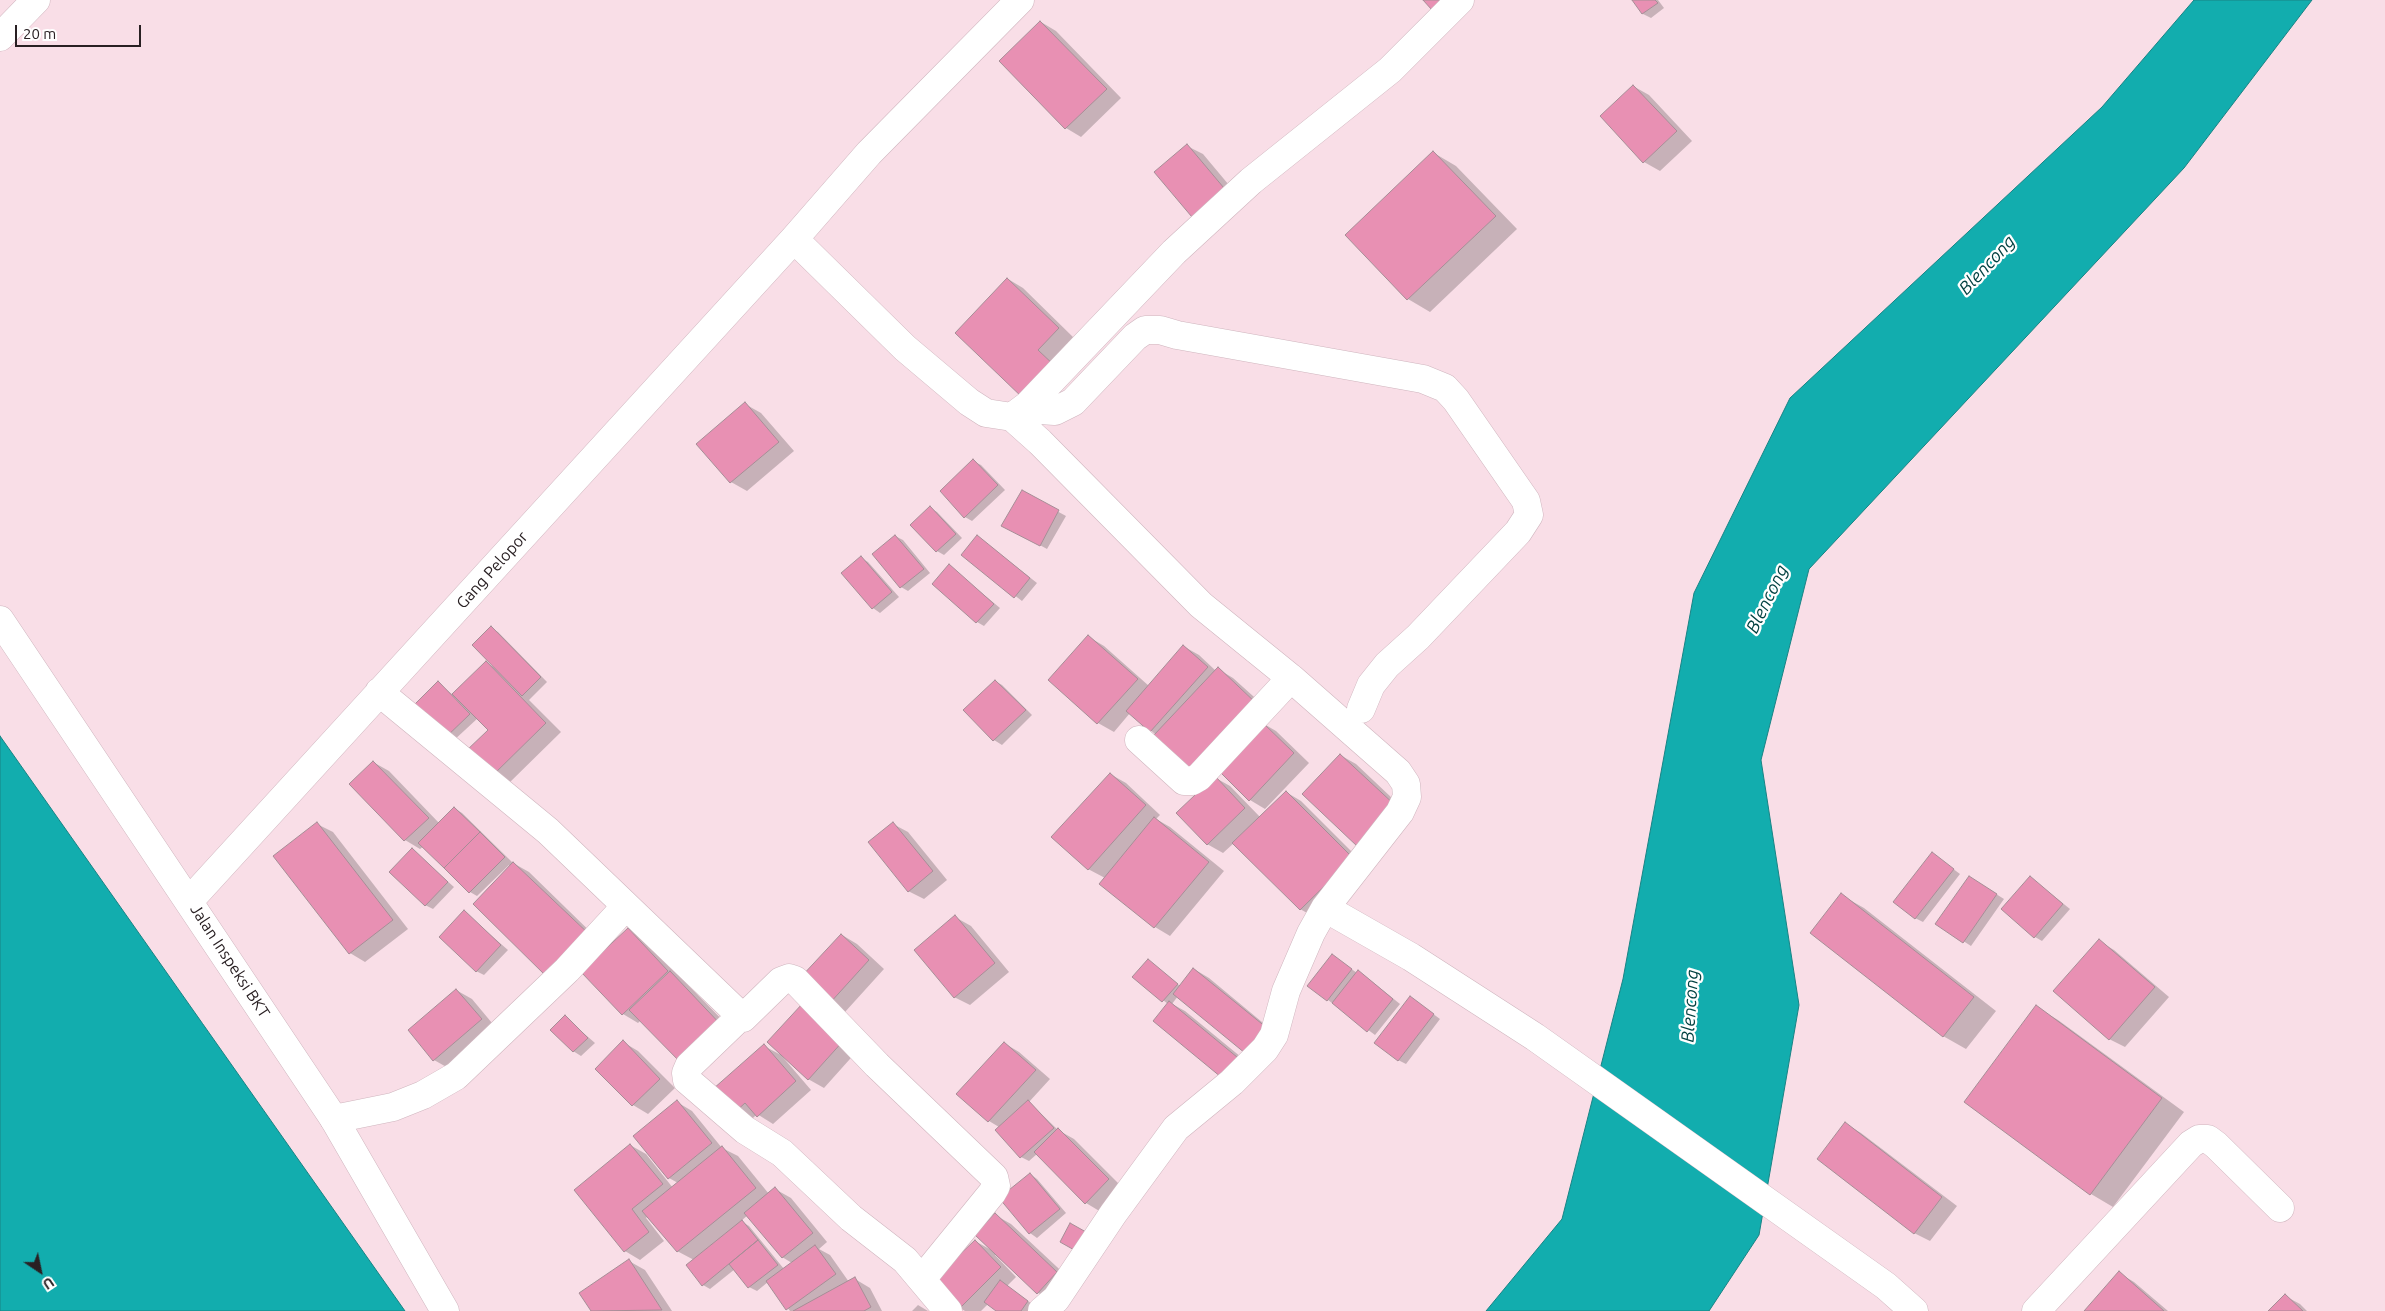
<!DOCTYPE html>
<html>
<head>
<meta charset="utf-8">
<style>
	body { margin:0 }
	#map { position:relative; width:2385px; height:1311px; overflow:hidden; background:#f9dee7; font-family:Ubuntu,sans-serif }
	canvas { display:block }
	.north { position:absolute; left:15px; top:1246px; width:50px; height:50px; -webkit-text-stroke:4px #fff; paint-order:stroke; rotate:146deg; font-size:14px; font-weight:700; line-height:20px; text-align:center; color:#292023 }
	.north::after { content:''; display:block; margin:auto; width:18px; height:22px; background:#292023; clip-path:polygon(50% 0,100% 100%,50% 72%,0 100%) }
	.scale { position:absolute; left:15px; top:25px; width:126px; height:22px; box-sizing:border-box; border:2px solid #292023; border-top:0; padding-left:6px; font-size:15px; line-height:18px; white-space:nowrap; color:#292023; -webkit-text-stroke:4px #fff; paint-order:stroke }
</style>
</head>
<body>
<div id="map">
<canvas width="2385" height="1311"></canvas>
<div class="north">U</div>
<div class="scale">20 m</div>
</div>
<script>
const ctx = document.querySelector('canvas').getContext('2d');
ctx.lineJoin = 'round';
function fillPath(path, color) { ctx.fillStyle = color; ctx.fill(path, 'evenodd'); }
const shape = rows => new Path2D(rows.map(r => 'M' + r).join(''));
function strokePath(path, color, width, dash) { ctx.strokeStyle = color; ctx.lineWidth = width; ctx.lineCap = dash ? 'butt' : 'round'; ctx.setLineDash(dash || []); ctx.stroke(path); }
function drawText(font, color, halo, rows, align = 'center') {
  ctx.font = font + ' Ubuntu,sans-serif'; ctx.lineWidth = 4.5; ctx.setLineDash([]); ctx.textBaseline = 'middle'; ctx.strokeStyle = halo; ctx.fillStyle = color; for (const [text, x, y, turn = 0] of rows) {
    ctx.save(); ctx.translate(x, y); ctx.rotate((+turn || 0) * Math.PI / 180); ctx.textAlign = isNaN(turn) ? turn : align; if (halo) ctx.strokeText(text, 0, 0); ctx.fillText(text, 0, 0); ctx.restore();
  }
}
const water = shape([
	[2194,0,2312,0,2184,168,1809,569,1761,760,1799,1005,1759,1235,1709,1311,1486,1311,1562,1219,1623,979,1694,593,1790,398,2102,107,2194,0],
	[0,736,405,1311,0,1311,0,736]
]);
fillPath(water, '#12adae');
strokePath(water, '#198384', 1);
fillPath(shape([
	[1633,0,1658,0,1664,8,1651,18,1643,14],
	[1041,22,1056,31,1121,98,1081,137,1066,128],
	[1633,86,1649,95,1692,141,1660,171,1644,162],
	[1187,146,1203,154,1244,203,1213,231],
	[1434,153,1456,166,1517,229,1430,312,1408,299],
	[1008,279,1023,288,1074,338,1041,408],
	[745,404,761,413,794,451,747,491,731,482,698,444],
	[973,461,981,465,1005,490,972,521,965,517],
	[1022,492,1066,516,1047,549,1003,525],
	[930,508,937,512,962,538,944,555,937,551],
	[895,536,903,540,930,573,908,591,901,587],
	[977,536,1037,583,1022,601,962,555],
	[861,558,868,562,899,597,880,613,873,608,843,573],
	[949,566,1000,608,984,626,977,622],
	[491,628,498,632,547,682,529,700,561,732,506,786,490,777,490,730,478,718,452,742,438,683,453,695,486,663,496,668],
	[1089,637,1104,646,1149,686,1183,646,1199,655,1216,671,1218,669,1233,678,1273,714,1264,724,1276,731,1309,763,1265,809,1250,800,1220,771,1214,777,1230,786,1260,817,1286,792,1301,801,1367,867,1316,918,1300,909,1234,843,1223,853,1207,844,1211,781,1130,713,1114,732,1098,723,1050,680],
	[995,681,1002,685,1032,715,1002,745,994,740,965,710],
	[1340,755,1356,764,1411,816,1374,854],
	[373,762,389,771,439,823,454,808,462,813,513,863,529,872,605,946,565,987,510,866,509,865,477,896,470,892,424,846,420,849,405,840,351,784],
	[1110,774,1126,783,1160,815,1156,819,1170,827,1224,871,1170,936,1155,927,1100,883,1105,878,1088,869],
	[317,824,333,832,408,929,365,962,350,953],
	[893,824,908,832,947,880,924,899,908,891],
	[412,850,454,887,433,909,425,905],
	[1932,853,1960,874,1923,922,1915,918],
	[2030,877,2070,909,2042,941,2035,937],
	[1977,882,2004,899,1971,946,1937,924],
	[1841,895,1864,908,1996,1011,1966,1049,1943,1036],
	[464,912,508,950,484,975,476,971],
	[955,917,971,926,1009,972,970,1005,954,997],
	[628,930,643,939,739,1037,700,1074,641,1020,638,1023,623,1014],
	[842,935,857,944,884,969,845,1012,829,1003],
	[2099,941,2114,950,2169,997,2125,1047,2109,1039],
	[1148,960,1180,986,1194,969,1209,978,1286,1042,1267,1065,1178,996,1172,1004,1185,1011,1258,1071,1243,1090,1168,1004,1134,977],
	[1339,960,1357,973,1365,976,1400,1004,1375,1035,1328,1000],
	[456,990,472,999,497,1029,450,1069,434,1060],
	[1417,1002,1440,1019,1406,1064,1398,1060],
	[2036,1007,2058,1020,2184,1112,2113,1207,2091,1194,1966,1102],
	[819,1014,858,1050,824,1088,808,1079],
	[565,1017,595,1043,581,1056,573,1051],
	[623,1042,638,1051,675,1088,648,1114,633,1105],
	[1004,1043,1019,1052,1050,1079,1029,1102,1058,1130,1074,1139,1124,1189,1101,1212,1086,1203,1037,1154,1029,1161,1021,1157,996,1130,999,1127,989,1121,958,1094],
	[764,1046,781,1055,811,1090,773,1124,757,1114,751,1120,736,1111],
	[677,1102,692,1111,722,1148,738,1156,769,1194,775,1189,791,1198,827,1242,819,1249,830,1255,849,1282,855,1279,870,1288,882,1311,790,1311,768,1282,757,1291,749,1287,735,1269,710,1289,703,1285,694,1260,677,1251,648,1216,646,1218,664,1241,640,1260,625,1251,630,1145,646,1154,673,1188,678,1183,669,1178],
	[748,1215,782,1257,792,1263,784,1269,749,1226,741,1221],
	[1846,1124,1861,1133,1957,1206,1930,1241,1914,1233],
	[1030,1174,1037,1179,1066,1213,1037,1238,1030,1233],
	[995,1215,1011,1224,1072,1281,1054,1301,1038,1293,997,1254,995,1255,1016,1277,1007,1286,1035,1306,1031,1311,998,1311,988,1304,981,1311,965,1311,960,1308,975,1241,993,1251],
	[629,1261,645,1270,672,1311,592,1311,581,1293],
	[2119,1273,2134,1282,2168,1311,2085,1311],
	[2285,1296,2300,1304,2307,1311,2270,1311],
	[918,1305,928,1311,912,1311]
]), '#0003');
const building = shape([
	[1423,0,1445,0,1432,10,1423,0],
	[1632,0,1655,0,1658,3,1642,14,1632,0],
	[1040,21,1107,89,1065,129,999,61,1040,21],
	[1633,85,1677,131,1643,163,1600,116,1633,85],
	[1187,144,1229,194,1197,223,1154,172,1187,144],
	[1433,151,1496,216,1407,300,1345,235,1433,151],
	[1007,278,1059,328,1038,350,1056,367,1025,400,955,333,1007,278],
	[745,402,779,442,730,483,696,444,745,402],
	[973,459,998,485,964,518,940,491,973,459],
	[1022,490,1059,510,1040,546,1001,526,1022,490],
	[930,506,956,534,936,552,910,525,930,506],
	[895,535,924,569,900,588,872,554,895,535],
	[977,535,1030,578,1014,598,961,555,977,535],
	[861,556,892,592,872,609,841,573,861,556],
	[949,564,994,604,976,623,932,584,949,564],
	[491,626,541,677,522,696,472,645,491,626],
	[1088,635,1138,679,1097,724,1048,680,1088,635],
	[1183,645,1208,667,1150,732,1126,711,1183,645],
	[486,661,546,723,490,778,465,752,488,730,452,694,486,661],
	[1218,667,1258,705,1195,773,1154,735,1218,667],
	[995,680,1026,710,993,741,963,710,995,680],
	[438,681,470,714,444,739,412,707,438,681],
	[1261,721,1294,753,1249,801,1216,768,1261,721],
	[1340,754,1396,806,1358,847,1302,794,1340,754],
	[373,761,429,818,404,841,349,784,373,761],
	[1110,773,1146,805,1088,870,1051,837,1110,773],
	[1215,776,1245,808,1207,845,1176,813,1215,776],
	[1286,791,1353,858,1300,910,1232,843,1286,791],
	[454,807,480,832,444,868,418,843,454,807],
	[1154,817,1209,862,1154,928,1099,884,1154,817],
	[317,822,393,920,349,954,273,856,317,822],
	[893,822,933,871,908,892,868,842,893,822],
	[480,832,505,857,469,893,444,868,480,832],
	[412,848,448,882,425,906,389,872,412,848],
	[1932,852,1954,869,1915,919,1893,902,1932,852],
	[513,862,591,936,549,979,473,904,513,862],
	[1969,876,1997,894,1963,943,1935,924,1969,876],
	[2030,876,2063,904,2034,938,2001,909,2030,876],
	[1841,893,1974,997,1943,1037,1810,933,1841,893],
	[464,910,501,945,476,972,439,937,464,910],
	[955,915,995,963,954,998,914,950,955,915],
	[628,928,668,971,622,1015,581,972,628,928],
	[841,934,869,960,829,1004,800,978,841,934],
	[2099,939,2155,987,2109,1040,2053,991,2099,939],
	[1332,954,1352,969,1327,1001,1307,986,1332,954],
	[1148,959,1178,984,1162,1002,1132,977,1148,959],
	[1193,968,1272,1032,1251,1058,1173,994,1193,968],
	[1358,970,1393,999,1367,1032,1332,1003,1358,970],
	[670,971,724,1028,684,1066,629,1010,670,971],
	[456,989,482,1019,433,1061,408,1030,456,989],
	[1410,996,1434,1014,1398,1061,1374,1043,1410,996],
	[1169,1001,1243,1062,1227,1082,1153,1021,1169,1001],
	[803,1003,844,1040,808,1080,767,1042,803,1003],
	[2036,1005,2162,1098,2090,1195,1964,1102,2036,1005],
	[565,1015,588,1038,573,1052,550,1030,565,1015],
	[623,1040,660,1079,632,1106,595,1069,623,1040],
	[1004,1042,1036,1070,988,1122,956,1094,1004,1042],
	[764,1044,796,1081,757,1117,745,1103,735,1112,713,1089,764,1044],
	[677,1100,712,1143,668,1179,633,1136,677,1100],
	[1028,1100,1054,1128,1020,1158,995,1130,1028,1100],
	[1845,1122,1942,1197,1914,1234,1817,1159,1845,1122],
	[1058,1128,1109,1179,1085,1204,1034,1152,1058,1128],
	[630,1144,663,1184,632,1209,649,1232,624,1252,574,1190,630,1144],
	[722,1146,756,1188,677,1252,642,1211,722,1146],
	[1030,1173,1060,1209,1029,1234,999,1198,1030,1173],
	[775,1187,813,1233,782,1258,744,1213,775,1187],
	[995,1213,1057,1272,1037,1294,975,1235,995,1213],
	[742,1220,758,1240,702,1286,686,1265,742,1220],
	[1070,1223,1086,1232,1076,1251,1060,1242,1070,1223],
	[758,1240,778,1265,748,1288,729,1264,758,1240],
	[975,1240,1001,1267,959,1309,932,1281,975,1240],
	[815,1245,836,1274,786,1310,766,1281,815,1245],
	[629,1259,662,1310,591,1311,579,1293,629,1259],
	[2119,1271,2164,1311,2084,1311,2119,1271],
	[855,1277,871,1307,864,1311,793,1311,855,1277],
	[1000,1280,1028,1301,1021,1311,996,1311,984,1302,1000,1280],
	[2285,1294,2303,1311,2268,1311,2285,1294]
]);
fillPath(building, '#e890b3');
strokePath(building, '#a68d96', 1);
const minor = shape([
	[0,37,36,0],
	[794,239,905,348,969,402,986,413,1012,417,1028,405,1174,252,1251,181,1390,70,1460,0],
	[1028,405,1039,410,1055,411,1073,402,1135,337,1145,330,1160,330,1177,335,1423,379,1445,388,1456,400,1526,501,1529,515,1518,532,1418,637,1387,665,1371,685,1361,709],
	[1012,417,1040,442,1201,605,1291,678,1398,772,1406,784,1407,797,1400,812,1325,908,1311,933,1286,991,1274,1035,1265,1049,1232,1082,1176,1128,1113,1214,1056,1299,1042,1311],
	[379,692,548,831,743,1018,781,981,789,978,795,980,877,1065,994,1177,996,1186,992,1193,922,1279],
	[1139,740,1184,781,1192,781,1199,777,1291,678],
	[190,900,794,239,869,153,1020,0],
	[1325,908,1411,957,1535,1037,1886,1286,1914,1311],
	[741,1016,689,1066,686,1073,687,1080,745,1130,782,1153,851,1218,905,1260,948,1311],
	[334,1119,393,1107,423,1095,456,1076,567,970,626,906],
	[2036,1311,2191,1144,2199,1139,2208,1139,2216,1145,2280,1208]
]);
const tertiary = shape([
	[0,620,334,1119,445,1311]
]);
strokePath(minor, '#cfb5be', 29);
strokePath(tertiary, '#cfb5be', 29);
strokePath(minor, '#fff', 28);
strokePath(tertiary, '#fff', 28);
drawText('16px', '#292023', '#fff', [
	["Gang Pelopor",492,570,-48],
	["Jalan Inspeksi BKT",230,961,57]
]);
drawText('italic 18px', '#034242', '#fff', [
	["Blencong",1987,265,-47],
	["Blencong",1767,599,-64],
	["Blencong",1690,1006,-86]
]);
</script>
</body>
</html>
